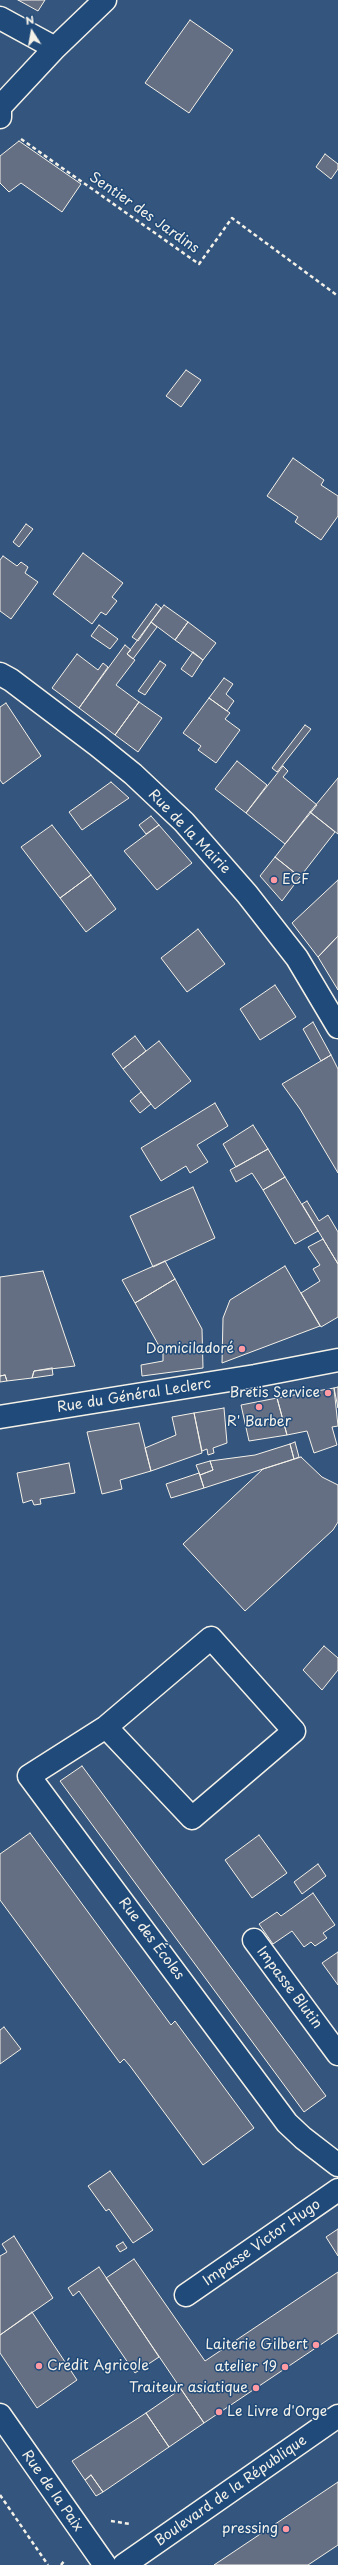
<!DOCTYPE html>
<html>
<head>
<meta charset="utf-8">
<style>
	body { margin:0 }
	#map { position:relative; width:338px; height:2565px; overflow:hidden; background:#34557d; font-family:"Playpen Sans",sans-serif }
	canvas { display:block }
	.north { position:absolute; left:12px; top:12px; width:40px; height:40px; -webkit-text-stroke:3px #1f4a7a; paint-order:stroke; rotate:349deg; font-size:11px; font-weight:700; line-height:16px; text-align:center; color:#f4f1e8 }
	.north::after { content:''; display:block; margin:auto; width:14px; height:18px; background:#f4f1e8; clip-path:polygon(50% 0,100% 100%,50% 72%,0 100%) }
</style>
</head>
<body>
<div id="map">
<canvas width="338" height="2565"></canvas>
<div class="north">N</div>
</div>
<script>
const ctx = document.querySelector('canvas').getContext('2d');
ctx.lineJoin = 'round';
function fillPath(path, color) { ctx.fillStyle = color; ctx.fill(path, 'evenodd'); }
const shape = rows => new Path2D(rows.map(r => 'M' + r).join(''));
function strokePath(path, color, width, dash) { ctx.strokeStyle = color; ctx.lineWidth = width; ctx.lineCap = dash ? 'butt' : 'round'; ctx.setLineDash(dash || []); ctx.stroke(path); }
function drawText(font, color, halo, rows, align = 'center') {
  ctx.font = font + ' "Playpen Sans",sans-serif'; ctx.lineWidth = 3; ctx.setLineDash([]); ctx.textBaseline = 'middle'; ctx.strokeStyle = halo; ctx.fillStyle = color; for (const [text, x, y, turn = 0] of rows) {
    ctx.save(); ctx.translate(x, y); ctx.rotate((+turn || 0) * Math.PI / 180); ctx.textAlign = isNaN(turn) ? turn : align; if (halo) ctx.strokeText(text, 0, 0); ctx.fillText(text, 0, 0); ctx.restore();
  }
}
const building = shape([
	[18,0,45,0,38,11,18,0],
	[190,20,233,50,189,113,145,83,190,20],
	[19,141,81,184,62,212,21,183,9,192,0,183,0,156,19,141],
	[325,154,338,164,338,169,331,179,316,167,325,154],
	[186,370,201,380,181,407,166,396,186,370],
	[293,458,324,480,321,485,338,496,338,516,321,540,295,522,298,517,267,496,293,458],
	[26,524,33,529,19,547,13,542,26,524],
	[83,553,123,583,112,597,117,601,106,615,101,612,92,624,53,594,83,553],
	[3,556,17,566,21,562,28,567,25,573,38,582,11,619,0,611,0,560,3,556],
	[156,604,161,608,138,641,132,637,156,604],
	[164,605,188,622,175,640,151,622,164,605],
	[151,622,157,627,133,659,127,654,151,622],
	[188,622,216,643,203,660,175,640,188,622],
	[99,625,118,639,110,649,91,636,99,625],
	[125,645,131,650,127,654,135,660,116,685,139,702,115,735,79,708,125,645],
	[193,652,203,660,192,677,181,669,193,652],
	[77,654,98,670,103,663,108,667,79,708,52,688,77,654],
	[160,661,166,665,145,695,138,691,160,661],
	[224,678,233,684,226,694,234,701,227,711,209,698,224,678],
	[209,698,230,713,225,719,240,730,216,763,198,750,201,746,183,733,209,698],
	[139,702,162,718,138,752,115,735,139,702],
	[6,703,41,756,3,784,0,780,0,707,6,703],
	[305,725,311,729,277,772,272,768,305,725],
	[237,761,267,785,246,813,215,789,237,761],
	[283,766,288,771,283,777,317,805,285,844,246,813,283,766],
	[338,778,338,834,310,812,338,778],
	[111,782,129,798,82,830,69,812,111,782],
	[310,812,335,832,300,877,275,857,310,812],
	[151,816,159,825,146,834,139,825,151,816],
	[52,825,91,875,60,898,21,847,52,825],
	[159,825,192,863,157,890,124,851,159,825],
	[275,857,300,877,282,901,260,876,275,857],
	[91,875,116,909,86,932,60,898,91,875],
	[338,880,338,936,318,957,292,923,338,880],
	[198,929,225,964,187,992,161,958,198,929],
	[338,936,338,990,318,957,338,936],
	[275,985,296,1017,260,1040,240,1009,275,985],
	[313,1022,331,1055,321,1061,303,1029,313,1022],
	[135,1036,146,1051,123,1069,112,1054,135,1036],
	[159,1041,191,1081,155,1109,123,1069,159,1041],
	[331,1055,338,1069,338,1173,300,1109,282,1084,331,1055],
	[141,1092,151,1104,140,1113,130,1101,141,1092],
	[215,1103,228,1126,197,1145,208,1162,190,1173,186,1166,161,1181,141,1148,215,1103],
	[253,1125,268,1149,236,1167,223,1144,253,1125],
	[268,1149,285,1177,263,1190,252,1173,236,1182,230,1170,268,1149],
	[285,1177,318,1231,295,1244,263,1190,285,1177],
	[193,1187,215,1238,153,1267,130,1216,193,1187],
	[307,1201,319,1221,328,1215,338,1232,338,1264,302,1204,307,1201],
	[323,1239,338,1264,338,1317,321,1327,301,1293,320,1281,313,1269,320,1265,308,1247,323,1239],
	[165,1261,175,1279,135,1303,122,1280,165,1261],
	[285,1266,320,1326,222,1363,223,1318,230,1300,285,1266],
	[43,1271,75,1366,34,1371,32,1378,7,1381,5,1375,0,1376,0,1277,43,1271],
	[175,1279,202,1329,203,1368,142,1376,141,1365,163,1361,163,1353,135,1303,175,1279],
	[52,1368,53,1375,32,1378,34,1371,52,1368],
	[5,1375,7,1381,0,1382,0,1376,5,1375],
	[338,1387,338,1408,334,1388,338,1387],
	[334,1388,338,1426,332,1427,337,1445,314,1453,307,1431,287,1435,277,1398,334,1388],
	[277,1398,287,1435,249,1441,241,1405,277,1398],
	[224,1408,227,1443,213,1448,214,1453,208,1455,207,1449,202,1451,194,1413,224,1408],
	[194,1413,202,1453,151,1471,145,1448,176,1435,172,1417,194,1413],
	[139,1423,151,1471,120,1480,122,1489,102,1494,87,1432,139,1423],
	[295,1442,299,1457,294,1459,290,1444,295,1442],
	[290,1444,294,1459,204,1488,200,1475,213,1470,210,1461,255,1455,290,1444],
	[301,1457,322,1477,338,1485,338,1522,333,1530,245,1611,183,1544,263,1469,301,1457],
	[210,1461,213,1470,200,1475,196,1465,210,1461],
	[69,1463,75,1493,40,1499,41,1504,34,1505,32,1500,23,1503,17,1473,69,1463],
	[199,1473,204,1488,171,1498,166,1484,199,1473],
	[324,1646,338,1658,338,1670,322,1690,303,1670,324,1646],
	[82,1766,326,2096,304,2112,60,1781,82,1766],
	[30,1833,171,2025,175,2021,254,2128,203,2165,130,2066,124,2059,120,2063,0,1900,0,1854,30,1833],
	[259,1835,287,1873,252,1898,225,1860,259,1835],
	[318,1864,326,1876,302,1894,294,1882,318,1864],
	[313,1893,335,1925,323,1933,327,1938,315,1946,311,1942,304,1947,292,1931,273,1944,259,1924,277,1912,281,1916,313,1893],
	[338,1952,338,1985,322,1963,338,1952],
	[4,2027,21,2049,0,2064,0,2030,4,2027],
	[110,2171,153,2230,133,2243,109,2209,106,2211,88,2186,110,2171],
	[338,2229,338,2256,326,2237,338,2229],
	[14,2236,53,2298,0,2335,0,2256,7,2252,2,2244,14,2236],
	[123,2242,127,2248,120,2252,116,2246,123,2242],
	[134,2259,205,2361,338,2272,338,2333,204,2423,106,2278,134,2259],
	[99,2267,159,2357,135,2373,79,2291,73,2296,68,2288,99,2267],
	[32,2312,77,2380,37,2408,0,2353,0,2335,32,2312],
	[181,2389,204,2423,169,2447,146,2413,181,2389],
	[146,2413,169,2447,103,2492,91,2475,85,2480,72,2461,146,2413],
	[91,2475,103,2492,96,2496,85,2480,91,2475],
	[338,2482,338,2545,308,2565,214,2565,338,2482]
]);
fillPath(building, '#656f84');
strokePath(building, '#f4f1e8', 1);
const minor = shape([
	[0,18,55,48],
	[0,117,0,107,55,48,105,0],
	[0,674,11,680,97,745,133,774,184,822,247,894,297,958,338,1027],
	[106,1727,192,1818,294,1731,211,1638,106,1727,29,1776,287,2123,303,2138,338,2165],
	[254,1940,338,2054],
	[186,2295,338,2190],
	[0,2415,105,2565]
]);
const tertiary = shape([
	[0,1417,255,1376,338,1360]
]);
const secondary = shape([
	[124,2565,338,2416]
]);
strokePath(minor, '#f4f1e8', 25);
strokePath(tertiary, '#f4f1e8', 25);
strokePath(secondary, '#f4f1e8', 25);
strokePath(shape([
	[21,139,199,264,232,218,338,296],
	[0,2495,48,2565],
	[111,2521,130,2524],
	[61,2565,65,2560]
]), '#f4f1e8', 2.5, [4, 3]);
strokePath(minor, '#1f4a7a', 22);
strokePath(tertiary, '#1f4a7a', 22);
strokePath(secondary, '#1f4a7a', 22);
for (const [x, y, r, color] of [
	[274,880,4,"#ff9aa2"],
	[242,1349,4,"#ff9aa2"],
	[328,1393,4,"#ff9aa2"],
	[259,1407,4,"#ff9aa2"],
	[316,2345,4,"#ff9aa2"],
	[39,2366,4,"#ff9aa2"],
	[285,2367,4,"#ff9aa2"],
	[256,2388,4,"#ff9aa2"],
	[219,2412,4,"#ff9aa2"],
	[286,2529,4,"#ff9aa2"]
]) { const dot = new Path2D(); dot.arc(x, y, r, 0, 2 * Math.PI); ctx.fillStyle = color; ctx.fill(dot); strokePath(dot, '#1f4a7a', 1.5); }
drawText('14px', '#f4f1e8', '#1f4a7a', [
	["Sentier des Jardins",144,213,35],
	["Rue de la Mairie",189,832,46],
	["Rue du Général Leclerc",134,1396,-9],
	["Rue des Écoles",151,1939,53],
	["Impasse Blutin",289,1988,53],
	["Impasse Victor Hugo",262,2243,-35],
	["Rue de la Paix",52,2491,55],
	["Boulevard de la République",231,2491,-35]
]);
drawText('14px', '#f4f1e8', '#1f4a7a', [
	["ECF",282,880,"left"],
	["Domiciladoré",234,1349],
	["Bretis Service",320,1393],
	["R' Barber",259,1422,"center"],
	["Laiterie Gilbert",308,2345],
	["Crédit Agricole",47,2366,"left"],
	["atelier 19",277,2367],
	["Traiteur asiatique",248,2388],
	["Le Livre d'Orge",227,2412,"left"],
	["pressing",278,2529]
], 'right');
</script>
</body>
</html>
